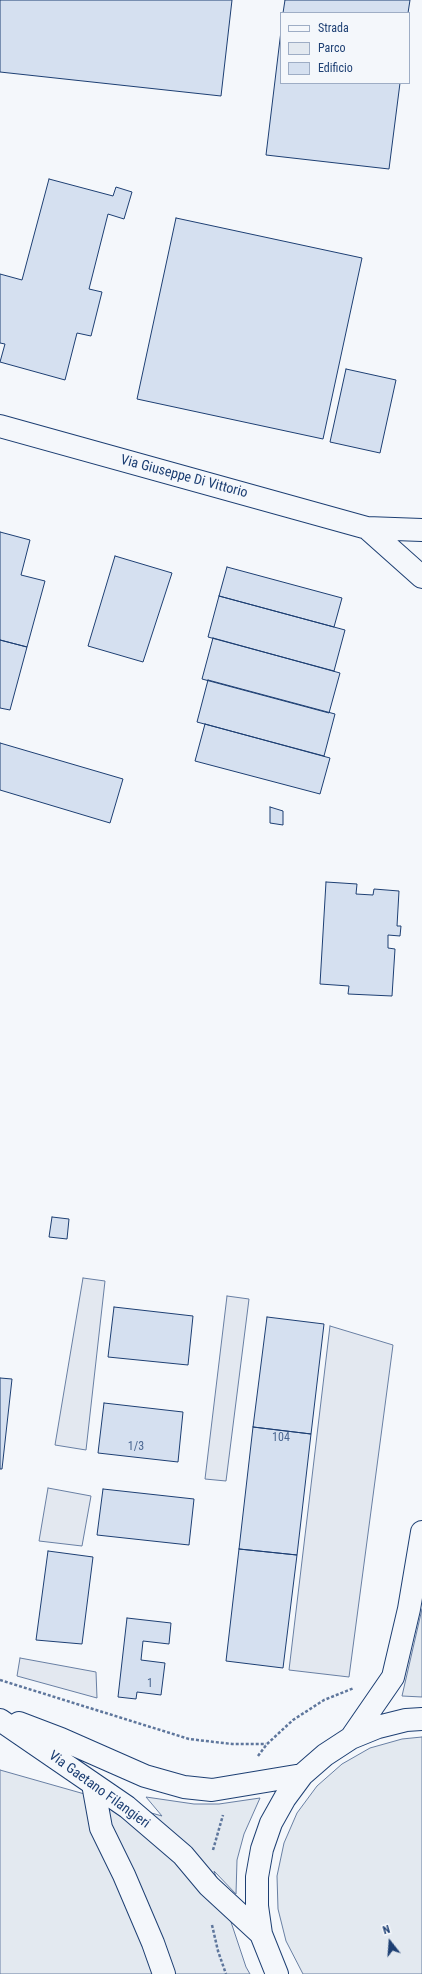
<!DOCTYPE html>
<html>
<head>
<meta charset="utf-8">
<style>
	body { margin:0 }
	#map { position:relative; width:422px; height:1974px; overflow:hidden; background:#f4f7fb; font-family:"Roboto Condensed",sans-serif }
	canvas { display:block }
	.legend { position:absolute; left:280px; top:12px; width:130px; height:72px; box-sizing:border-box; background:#f4f7fb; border:1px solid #9eadc5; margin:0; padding:5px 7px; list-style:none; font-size:12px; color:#1d3f73 }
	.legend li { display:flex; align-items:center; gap:8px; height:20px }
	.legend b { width:20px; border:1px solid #9eadc5 }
	.north { position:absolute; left:370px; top:1922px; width:40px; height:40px; -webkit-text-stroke:3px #f4f7fb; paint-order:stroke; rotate:343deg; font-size:11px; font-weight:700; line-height:16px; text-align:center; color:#1d3f73 }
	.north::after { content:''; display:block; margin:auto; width:14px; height:18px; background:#1d3f73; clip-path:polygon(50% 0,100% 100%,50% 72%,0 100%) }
</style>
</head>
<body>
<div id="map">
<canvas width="422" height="1974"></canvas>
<ul class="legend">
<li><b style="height:5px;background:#f4f7fb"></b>Strada</li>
<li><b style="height:11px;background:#e3e9f0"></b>Parco</li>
<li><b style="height:11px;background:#d5e0f0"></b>Edificio</li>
</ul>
<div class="north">N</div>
</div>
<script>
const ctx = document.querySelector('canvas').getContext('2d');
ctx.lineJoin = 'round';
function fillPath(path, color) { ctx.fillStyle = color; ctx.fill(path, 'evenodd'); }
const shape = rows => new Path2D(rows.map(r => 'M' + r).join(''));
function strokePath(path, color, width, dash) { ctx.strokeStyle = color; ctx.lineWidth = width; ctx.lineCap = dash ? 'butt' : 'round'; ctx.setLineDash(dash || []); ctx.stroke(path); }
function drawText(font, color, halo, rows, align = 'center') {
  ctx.font = font + ' "Roboto Condensed",sans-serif'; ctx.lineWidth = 3; ctx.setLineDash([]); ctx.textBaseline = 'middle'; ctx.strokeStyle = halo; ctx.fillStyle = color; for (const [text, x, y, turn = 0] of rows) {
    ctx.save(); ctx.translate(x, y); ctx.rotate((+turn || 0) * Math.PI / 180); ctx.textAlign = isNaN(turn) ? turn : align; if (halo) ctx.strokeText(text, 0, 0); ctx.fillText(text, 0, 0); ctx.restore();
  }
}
const green = shape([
	[422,1609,422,1697,402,1696,422,1609],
	[422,1737,422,1974,303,1974,286,1941,278,1909,277,1876,284,1843,297,1813,317,1786,342,1764,370,1748,402,1739,422,1737],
	[0,1770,162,1816,146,1797,194,1804,219,1804,260,1798,244,1834,237,1860,236,1894,214,1871,246,1967,250,1974,0,1974,0,1770]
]);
fillPath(green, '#e3e9f0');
strokePath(green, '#687fa3', 1);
const parking = shape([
	[83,1278,105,1281,86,1450,55,1445,83,1278],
	[227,1296,249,1299,226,1481,205,1479,227,1296],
	[330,1326,393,1345,349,1677,289,1670,330,1326],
	[48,1488,91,1496,82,1546,39,1541,48,1488],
	[20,1658,96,1672,97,1698,17,1676,20,1658]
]);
fillPath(parking, '#e3e8f0');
strokePath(parking, '#687fa3', 1);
const building = shape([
	[0,0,232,0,221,96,0,72,0,0],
	[285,0,410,0,408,13,283,13,285,0],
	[281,31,281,83,400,83,389,169,266,155,281,31],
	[49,179,113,196,116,187,132,192,124,219,108,214,89,289,102,292,91,336,77,333,65,380,0,362,5,344,0,343,0,274,22,280,49,179],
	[176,218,362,258,323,439,137,399,176,218],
	[346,369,396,380,380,453,330,442,346,369],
	[0,532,30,540,21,575,45,581,27,647,0,640,0,532],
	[115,556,172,573,143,662,88,646,115,556],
	[227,567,342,598,334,627,219,596,227,567],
	[219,596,345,630,334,671,208,637,219,596],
	[213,638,340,673,329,713,202,679,213,638],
	[0,640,27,647,10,710,0,708,0,640],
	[208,680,335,714,324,756,197,722,208,680],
	[205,724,330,758,320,794,195,761,205,724],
	[0,743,123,779,110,823,0,790,0,743],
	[270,807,283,811,283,825,270,823,270,807],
	[326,882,357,884,356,894,373,895,374,889,399,891,397,926,401,926,400,936,388,935,388,948,395,949,392,996,348,994,349,986,320,984,326,882],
	[52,1217,69,1219,67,1239,49,1237,52,1217],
	[114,1307,193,1316,188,1365,108,1357,114,1307],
	[267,1317,324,1324,311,1434,253,1427,267,1317],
	[0,1378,12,1379,2,1469,0,1469,0,1378],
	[104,1403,183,1412,178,1462,98,1453,104,1403],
	[253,1427,311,1434,297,1555,239,1549,253,1427],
	[103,1489,194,1499,189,1545,97,1535,103,1489],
	[239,1549,297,1555,283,1668,226,1661,239,1549],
	[48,1551,93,1557,82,1644,36,1640,48,1551],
	[127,1618,171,1623,169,1644,143,1641,141,1660,165,1663,161,1695,137,1692,136,1699,118,1697,127,1618]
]);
fillPath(building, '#d5e0f0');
strokePath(building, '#1d3f73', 1);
const minor = shape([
	[0,426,367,528,422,577],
	[367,528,422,530],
	[0,1720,127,1807,183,1855,209,1886,261,1934],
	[19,1723,61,1739,145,1776,184,1787,212,1790,302,1775],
	[351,1738,393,1677,409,1609,422,1532],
	[93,1784,101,1828,124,1875,153,1943,164,1974],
	[277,1974,261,1934,257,1906,257,1877,262,1849,271,1823,285,1798,302,1775,325,1755,351,1738,378,1727,406,1720,422,1719]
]);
strokePath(minor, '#1d3f73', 24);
strokePath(shape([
	[0,1680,189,1739,232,1744,266,1744],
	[258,1756,267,1744,293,1720,324,1700,354,1688],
	[213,1850,223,1815],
	[212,1925,218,1951,226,1974]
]), '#5e769c', 2.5, [3, 2]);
strokePath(minor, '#f4f7fb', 22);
drawText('12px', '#4b6792', null, [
	["104",281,1438],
	["1/3",136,1447],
	["1",150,1684]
]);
drawText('14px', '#1d3f73', '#f4f7fb', [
	["Via Giuseppe Di Vittorio",184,477,15],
	["Via Gaetano Filangieri",99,1790,36]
]);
</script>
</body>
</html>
